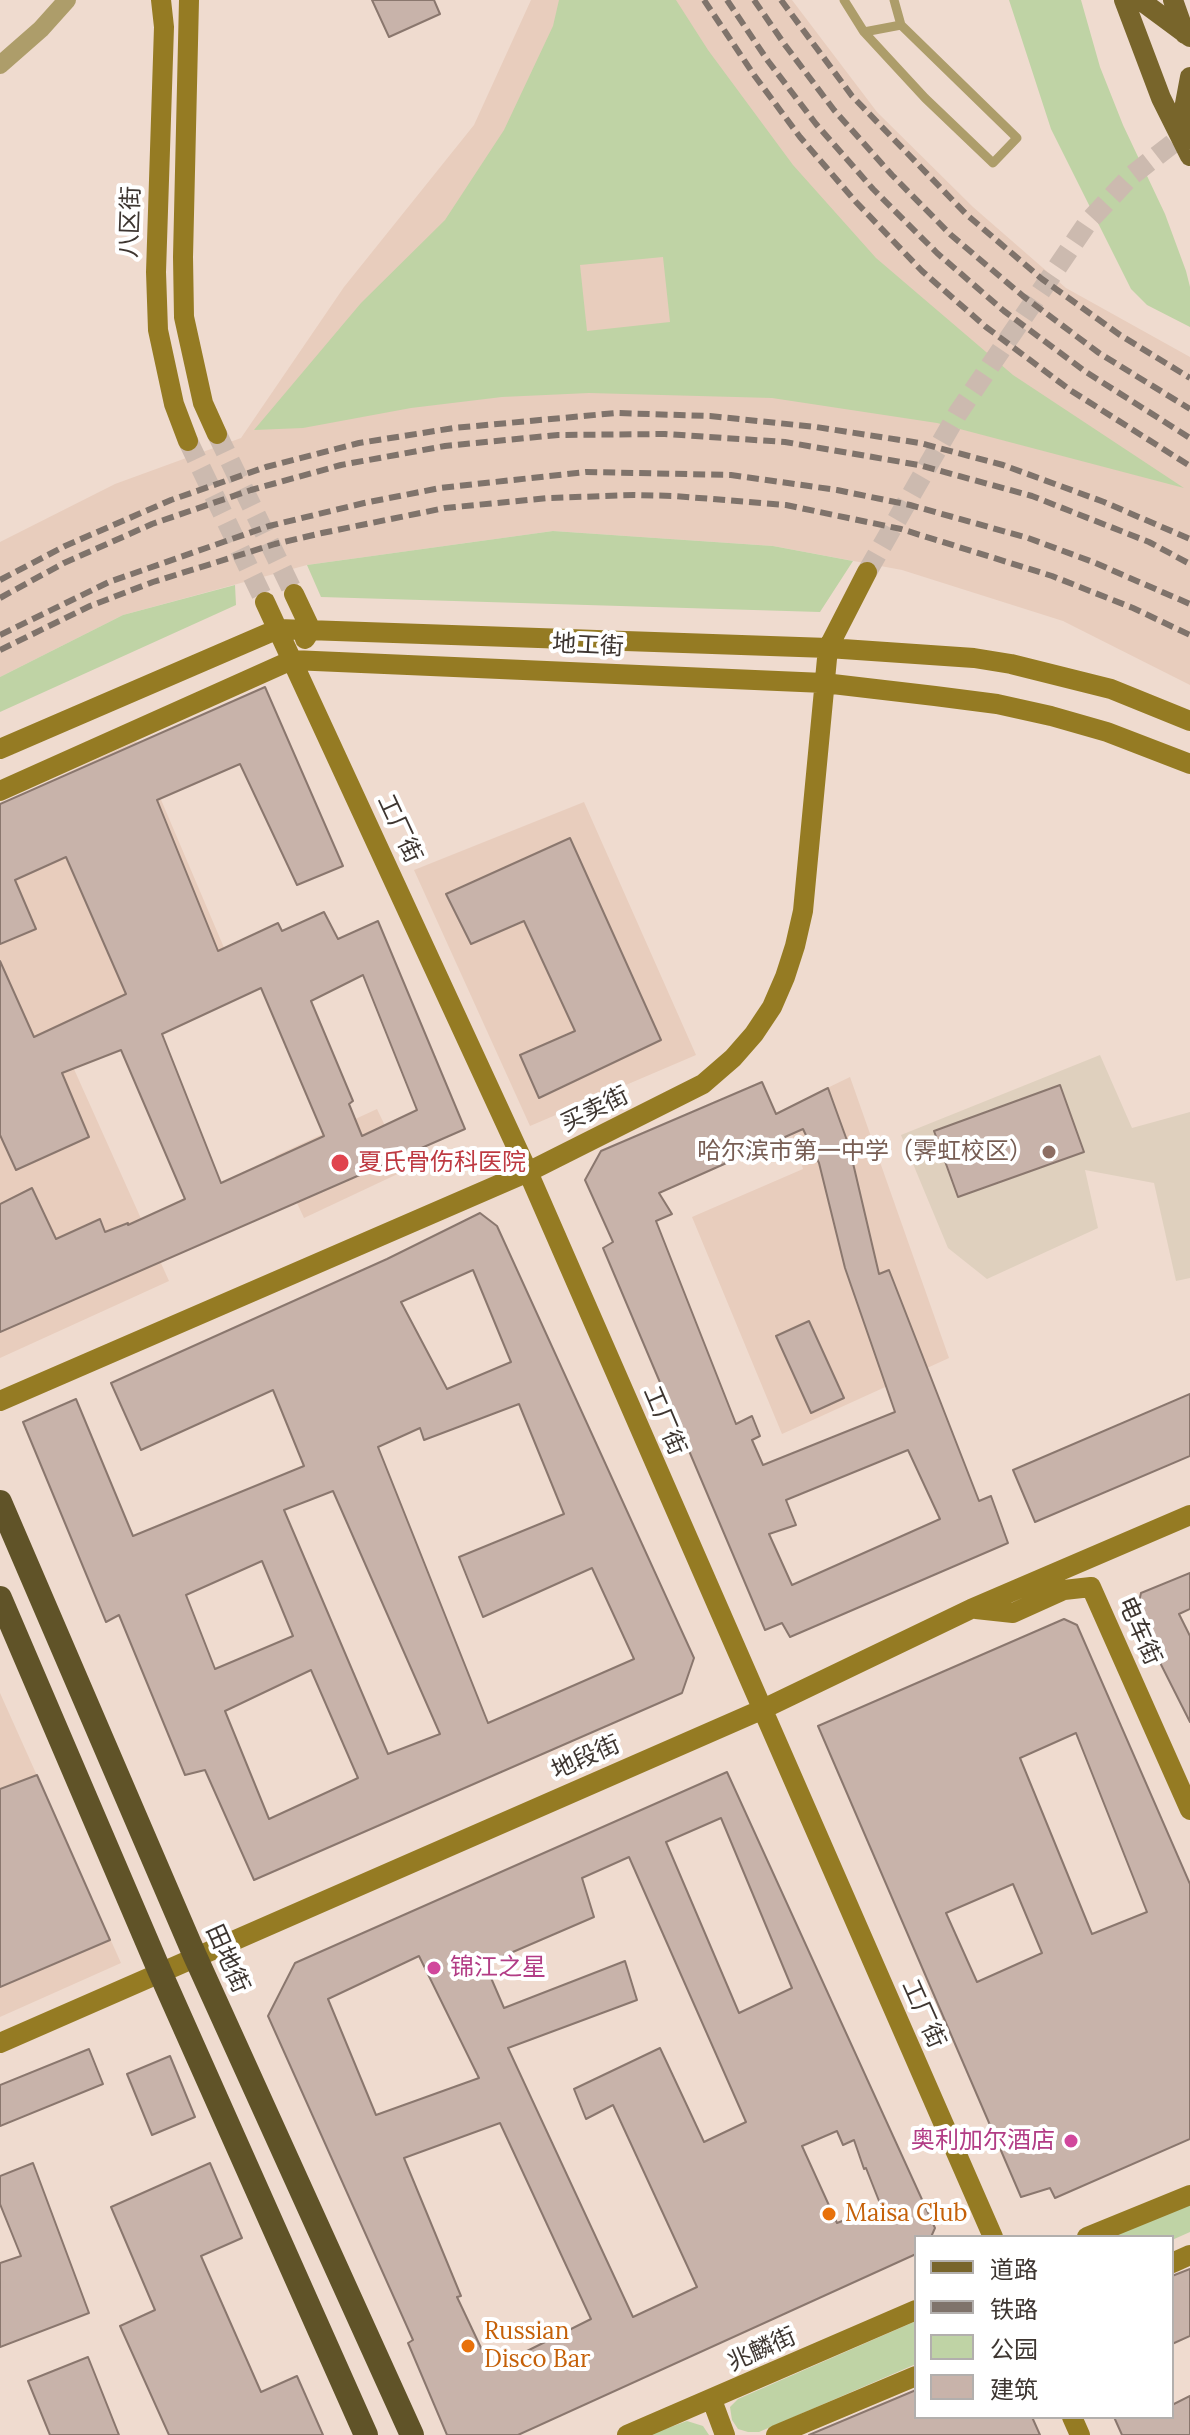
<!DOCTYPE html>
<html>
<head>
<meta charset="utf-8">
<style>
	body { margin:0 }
	#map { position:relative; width:1190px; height:2435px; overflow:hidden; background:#efdbcf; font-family:Lora,"Noto Sans SC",serif }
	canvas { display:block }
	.legend { position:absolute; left:914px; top:2235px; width:260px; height:184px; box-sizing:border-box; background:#fff; border:2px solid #b2afad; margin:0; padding:10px 14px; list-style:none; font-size:24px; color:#3e3631 }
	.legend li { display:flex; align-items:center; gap:16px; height:40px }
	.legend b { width:40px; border:2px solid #b2afad }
</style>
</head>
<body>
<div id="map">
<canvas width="1190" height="2435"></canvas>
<ul class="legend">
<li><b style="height:10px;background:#78652b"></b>道路</li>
<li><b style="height:10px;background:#7f736b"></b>铁路</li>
<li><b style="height:22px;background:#bfd3a5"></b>公园</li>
<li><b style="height:22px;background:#c8b3aa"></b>建筑</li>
</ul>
</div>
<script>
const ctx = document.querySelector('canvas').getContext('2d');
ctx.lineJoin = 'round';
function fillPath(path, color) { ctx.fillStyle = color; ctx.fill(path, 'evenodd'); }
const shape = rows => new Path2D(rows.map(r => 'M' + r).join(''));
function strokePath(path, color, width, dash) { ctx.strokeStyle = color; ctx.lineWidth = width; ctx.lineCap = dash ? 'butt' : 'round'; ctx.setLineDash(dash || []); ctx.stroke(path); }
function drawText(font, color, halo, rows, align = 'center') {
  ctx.font = font + ' Lora,"Noto Sans SC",serif'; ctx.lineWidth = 8; ctx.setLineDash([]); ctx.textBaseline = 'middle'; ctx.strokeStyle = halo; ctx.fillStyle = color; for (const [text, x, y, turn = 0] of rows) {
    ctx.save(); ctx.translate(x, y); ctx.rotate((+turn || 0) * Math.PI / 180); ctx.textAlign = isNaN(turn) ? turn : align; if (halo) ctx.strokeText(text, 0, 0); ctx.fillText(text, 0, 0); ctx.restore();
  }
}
fillPath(shape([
	[531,0,792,0,877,112,973,207,1066,288,1190,357,1190,685,1063,621,902,570,773,546,553,531,307,565,123,615,0,677,0,542,115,484,241,438,344,287,474,125],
	[136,741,225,950,56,1029,169,1281,0,1358,0,804],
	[584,802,696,1055,530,1126,414,870],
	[850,1077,949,1358,782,1434,692,1217,803,1169,784,1109],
	[377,1109,406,1170,304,1218,275,1156],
	[0,1693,121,1963,0,2017]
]), '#e8cdbd');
fillPath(shape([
	[1100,1055,1132,1128,1190,1112,1190,1278,1176,1281,1154,1183,1085,1170,1098,1228,987,1279,948,1248,901,1135]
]), '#dfd0be');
fillPath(shape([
	[559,0,676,0,708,50,793,165,876,258,1013,375,1184,488,937,423,772,398,589,393,502,397,411,408,303,428,254,430,361,303,445,220,504,130,553,26],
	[663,257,670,322,587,331,580,265],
	[1009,0,1081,0,1100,67,1123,125,1165,214,1186,271,1190,287,1190,327,1147,305,1131,289,1051,129],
	[553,531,773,546,853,561,820,612,321,597,307,565],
	[235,585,236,605,0,712,0,677,123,615],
	[1190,2204,1190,2232,1172,2240,1172,2237,1112,2237],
	[916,2321,916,2364,759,2432,748,2432,738,2429,732,2420,730,2407,738,2399],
	[687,2421,703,2426,709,2435,649,2435]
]), '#bfd3a5');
const building = shape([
	[372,0,434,0,440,14,389,37,372,0],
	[265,687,343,866,297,885,240,764,157,800,218,951,278,923,282,931,324,912,338,939,378,921,465,1129,0,1332,0,1204,32,1188,56,1239,100,1219,105,1232,128,1223,128,1225,185,1199,121,1050,62,1073,89,1137,16,1170,0,1135,0,961,34,1037,126,994,66,857,15,880,36,929,0,944,0,804,265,687],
	[363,975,417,1110,362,1136,349,1104,353,1101,311,1001,363,975],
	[261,988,324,1136,221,1183,162,1034,261,988],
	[570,838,661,1040,539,1098,520,1055,575,1031,524,921,471,944,446,894,570,838],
	[762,1082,776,1114,828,1088,849,1146,879,1274,889,1270,979,1501,991,1496,1008,1543,790,1637,782,1623,765,1630,603,1248,613,1242,585,1180,601,1151,762,1082],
	[803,1129,819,1163,845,1268,895,1412,763,1465,752,1440,760,1436,752,1416,736,1424,656,1221,672,1214,659,1193,803,1129],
	[908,1450,940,1519,792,1585,769,1534,796,1525,786,1500,908,1450],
	[1060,1085,1084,1152,958,1197,934,1131,1060,1085],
	[480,1213,497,1226,694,1658,682,1693,254,1880,205,1770,185,1775,119,1615,106,1622,23,1422,76,1399,133,1536,304,1466,273,1390,141,1450,111,1383,387,1259,480,1213],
	[473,1270,511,1362,447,1389,401,1302,473,1270],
	[519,1404,564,1514,459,1557,483,1617,592,1568,634,1659,488,1723,378,1447,420,1428,424,1440,519,1404],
	[333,1491,440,1734,388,1754,284,1510,333,1491],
	[262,1561,293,1636,215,1669,186,1595,262,1561],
	[311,1670,358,1778,269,1819,225,1711,311,1670],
	[809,1321,844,1398,811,1413,776,1336,809,1321],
	[1190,1394,1190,1456,1035,1522,1013,1470,1190,1394],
	[1190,1573,1190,1609,1179,1614,1190,1636,1190,1722,1136,1615,1141,1593,1190,1573],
	[1064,1619,1077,1625,1190,1884,1190,2139,1055,2198,1050,2188,1021,2197,818,1726,1064,1619],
	[1076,1733,1147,1912,1092,1934,1020,1758,1076,1733],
	[1013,1884,1042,1953,977,1982,946,1913,1013,1884],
	[727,1772,935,2228,931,2237,916,2237,916,2254,518,2435,447,2435,408,2343,413,2340,268,2016,295,1963,727,1772],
	[721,1818,792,1988,739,2013,666,1842,721,1818],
	[629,1857,746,2122,704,2142,660,2048,574,2089,586,2119,613,2105,697,2287,633,2317,508,2048,637,2000,625,1961,504,2008,485,1964,594,1917,582,1878,629,1857],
	[419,1956,479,2078,376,2115,328,1999,419,1956],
	[500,2123,591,2319,491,2369,457,2297,461,2296,404,2158,500,2123],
	[837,2131,843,2145,854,2140,864,2169,866,2168,881,2206,837,2223,802,2146,837,2131],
	[37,1775,110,1940,0,1987,0,1789,37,1775],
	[89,2049,103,2084,0,2126,0,2085,89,2049],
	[170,2056,195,2117,152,2135,127,2074,170,2056],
	[33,2163,89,2313,0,2347,0,2263,21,2256,0,2204,0,2176,33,2163],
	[210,2163,242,2238,201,2256,261,2392,297,2376,323,2435,169,2435,120,2326,155,2310,111,2207,210,2163],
	[1190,2269,1190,2336,1172,2344,1172,2276,1190,2269],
	[88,2357,119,2435,50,2435,28,2381,88,2357],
	[916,2390,916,2417,1032,2417,1040,2435,809,2435,916,2390],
	[1190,2396,1190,2435,1122,2435,1114,2417,1172,2417,1172,2405,1190,2396]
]);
fillPath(building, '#c8b3aa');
strokePath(building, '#8a776e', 2);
strokePath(shape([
	[217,434,294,594],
	[188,441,265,602],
	[867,572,958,413,1088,222,1131,176,1190,130]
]), '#ccbaaf', 20, [20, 10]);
strokePath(shape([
	[844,0,864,32,925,98,993,163,1017,138,901,25,894,0],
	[864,32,901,25]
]), '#ad9d6a', 9);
strokePath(shape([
	[0,65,41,29,67,0]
]), '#ad9d6a', 18);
strokePath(shape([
	[161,0,164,27,156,272,158,330,174,404,188,441],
	[189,0,183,257,184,317,203,403,217,434],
	[294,594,311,630,305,639],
	[265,602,528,1172,993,2237],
	[0,749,278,629,828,648,974,658,1011,664,1111,689,1190,721],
	[0,791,292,660,824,683,935,696,997,704,1051,716,1107,732,1190,764],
	[0,1401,528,1172,703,1084,733,1058,754,1034,772,1007,785,977,795,946,803,911,828,648,867,572],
	[976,1609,1013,1613,1064,1590,1091,1587,1190,1810],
	[0,2043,761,1710,971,1609,1190,1515],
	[1087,2237,1190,2195],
	[1172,2263,1190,2255],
	[712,2400,725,2435],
	[1072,2417,1080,2435],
	[627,2435,916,2310],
	[776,2435,916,2376]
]), '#957b23', 20);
strokePath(shape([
	[1124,0,1161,98,1190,156],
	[1140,0,1190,37],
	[1173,0,1185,34],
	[1188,140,1184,109,1190,77]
]), '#78652b', 20);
strokePath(shape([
	[0,1502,195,1956,412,2435],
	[0,1598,160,1972,366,2435]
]), '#605328', 24);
strokePath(shape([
	[704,0,754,75,800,137,856,202,922,271,986,327,1070,390,1190,466],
	[727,0,768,61,816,124,873,189,937,253,1004,311,1086,372,1190,438],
	[754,0,785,45,834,110,892,175,951,235,1023,296,1099,353,1190,409],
	[781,0,852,96,967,215,1042,279,1120,335,1190,378],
	[0,580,65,546,171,500,266,467,359,443,454,428,616,413,710,416,816,427,920,443,1003,465,1104,502,1190,539],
	[0,598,64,563,152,524,251,490,341,465,445,446,558,435,665,434,785,442,919,465,1032,496,1149,542,1190,564],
	[0,635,109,582,269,526,364,503,440,488,586,472,731,475,837,490,910,505,1028,538,1093,562,1190,604],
	[0,650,90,606,153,582,275,544,322,533,445,508,548,498,634,495,675,496,786,505,901,529,1052,576,1133,608,1190,635]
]), '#7f736b', 6, [12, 6]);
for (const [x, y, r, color] of [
	[1049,1152,8,"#8d6e63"],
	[340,1163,10,"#e0444e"],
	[434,1968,8,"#d1479c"],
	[1071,2141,8,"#d1479c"],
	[829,2214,8,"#e8710a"],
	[468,2346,8,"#e8710a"]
]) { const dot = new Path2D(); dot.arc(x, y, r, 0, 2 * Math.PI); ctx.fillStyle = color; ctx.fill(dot); strokePath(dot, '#fff', 3); }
drawText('24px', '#3e3631', '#fff', [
	["八区街",131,222,-88],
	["地工街",588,646,3],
	["工厂街",399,829,65],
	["买卖街",595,1110,-26],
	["工厂街",664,1421,67],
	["电车街",1139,1631,66],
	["地段街",586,1758,-24],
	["田地街",227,1959,66],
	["工厂街",923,2014,66],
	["兆麟街",762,2350,-24]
]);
drawText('24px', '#785e54', '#fff', [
	["哈尔滨市第一中学（霁虹校区）",1033,1152]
], 'right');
drawText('24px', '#be3a42', '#fff', [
	["夏氏骨伤科医院",358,1163]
], 'left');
drawText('24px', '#b23c85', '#fff', [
	["锦江之星",450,1968],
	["奥利加尔酒店",1055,2141,"right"]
], 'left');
drawText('24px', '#c56008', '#fff', [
	["Maisa Club",845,2214],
	["Russian",484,2332],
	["Disco Bar",484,2360]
], 'left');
</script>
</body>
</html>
